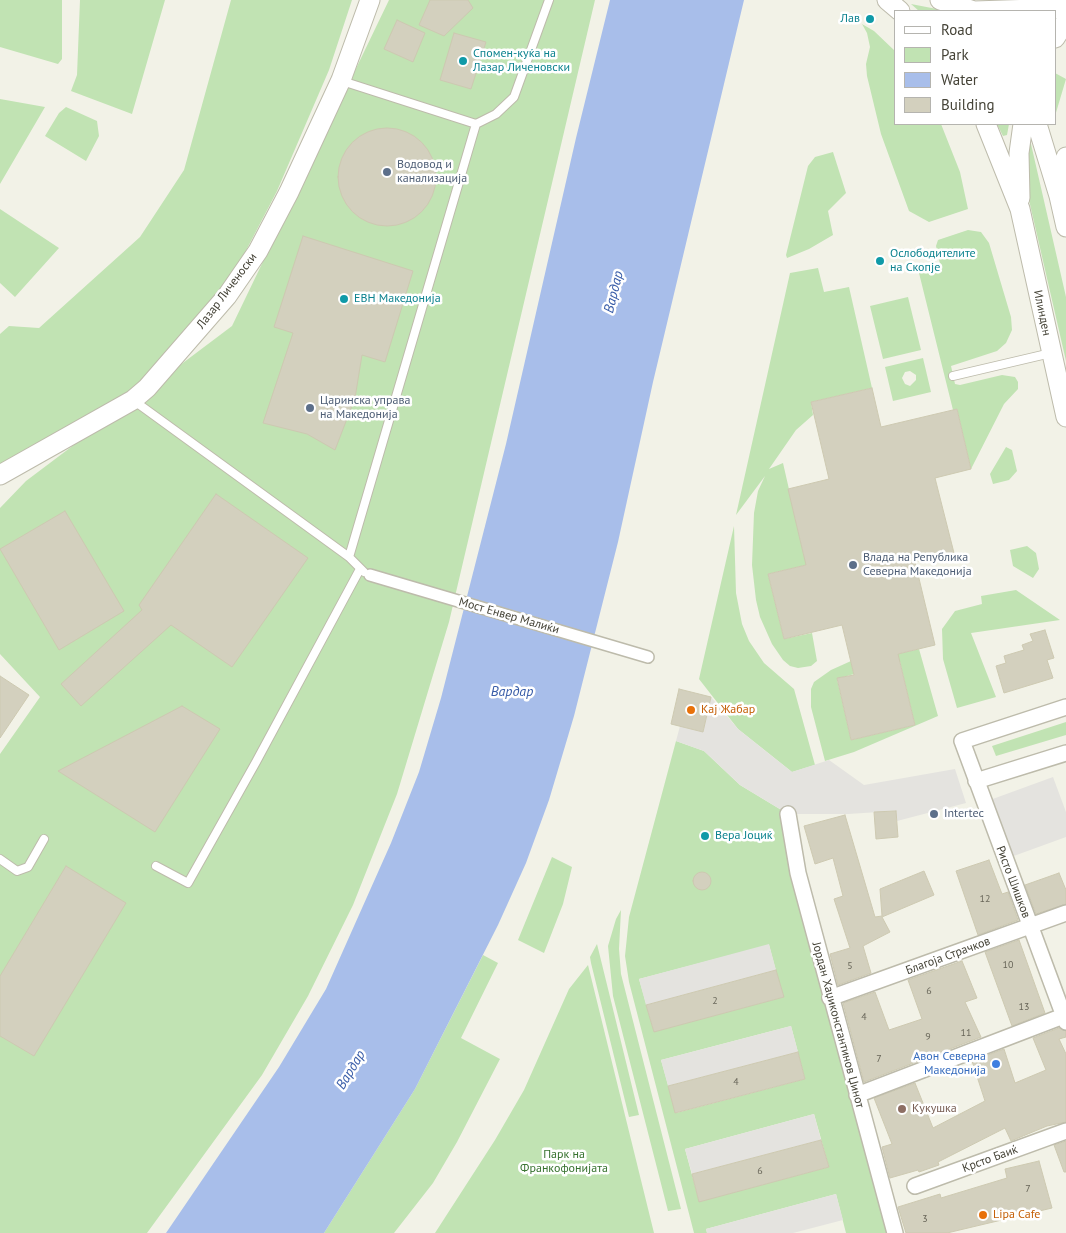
<!DOCTYPE html>
<html>
<head>
<meta charset="utf-8">
<style>
	body { margin:0 }
	#map { position:relative; width:1066px; height:1233px; overflow:hidden; background:#f2f2e7; font-family:"PT Sans",sans-serif }
	canvas { display:block }
	.legend { position:absolute; left:894px; top:10px; width:162px; height:115px; box-sizing:border-box; background:#fff; border:1px solid #b5b4af; margin:0; padding:6px 9px; list-style:none; font-size:15px; color:#454337 }
	.legend li { display:flex; align-items:center; gap:10px; height:25px }
	.legend b { width:25px; border:1px solid #b5b4af }
</style>
</head>
<body>
<div id="map">
<canvas width="1066" height="1233"></canvas>
<ul class="legend">
<li><b style="height:6px;background:#fff"></b>Road</li>
<li><b style="height:14px;background:#c1e3b3"></b>Park</li>
<li><b style="height:14px;background:#a8beea"></b>Water</li>
<li><b style="height:14px;background:#d3d0be"></b>Building</li>
</ul>
</div>
<script>
const ctx = document.querySelector('canvas').getContext('2d');
ctx.lineJoin = 'round';
function fillPath(path, color) { ctx.fillStyle = color; ctx.fill(path, 'evenodd'); }
const shape = rows => new Path2D(rows.map(r => 'M' + r).join(''));
function strokePath(path, color, width, dash) { ctx.strokeStyle = color; ctx.lineWidth = width; ctx.lineCap = dash ? 'butt' : 'round'; ctx.setLineDash(dash || []); ctx.stroke(path); }
function drawText(font, color, halo, rows, align = 'center') {
  ctx.font = font + ' "PT Sans",sans-serif'; ctx.lineWidth = 5; ctx.setLineDash([]); ctx.textBaseline = 'middle'; ctx.strokeStyle = halo; ctx.fillStyle = color; for (const [text, x, y, turn = 0] of rows) {
    ctx.save(); ctx.translate(x, y); ctx.rotate((+turn || 0) * Math.PI / 180); ctx.textAlign = isNaN(turn) ? turn : align; if (halo) ctx.strokeText(text, 0, 0); ctx.fillText(text, 0, 0); ctx.restore();
  }
}
fillPath(shape([
	[0,0,62,0,62,59,58,64,0,47],
	[80,0,165,0,132,114,71,91,77,75],
	[231,0,352,0,329,70,277,191,226,289,133,400,0,468,0,334,9,326,39,328,140,237,184,170],
	[389,0,595,0,449,622,397,794,353,905,308,996,262,1075,147,1233,0,1233,0,754,40,697,0,654,0,508,26,481,232,326],
	[911,4,947,11,919,11],
	[862,24,874,31,895,51,895,124,941,124,960,172,968,209,929,222,909,211,881,134,867,76,866,64,870,47,867,33],
	[1055,73,1066,79,1055,116],
	[0,99,45,107,0,184],
	[66,107,97,121,99,136,86,161,45,136,59,113],
	[997,124,1009,124,1007,135,1003,136],
	[1028,142,1031,144,1066,297,1066,361,1029,200,1025,167],
	[833,152,846,193,828,211,833,235,809,249,787,258,786,255,808,166,815,157],
	[0,209,59,248,15,297,0,283],
	[968,230,981,232,989,243,1011,317,1012,330,1006,343,997,351,951,366,955,384,960,385,1002,375,1015,377,1018,382,1018,389,1004,404,971,469,957,409,953,410,918,269,940,264,936,246,938,240],
	[818,268,824,292,849,287,872,388,811,402,813,415,796,430,769,469,783,463,804,555,819,562,768,574,784,639,812,633,817,661,811,666,798,668,790,666,783,660,772,644,760,617,756,600,752,565,754,513,758,491,765,476,736,515,790,273],
	[908,297,921,350,883,359,870,306],
	[923,358,931,392,893,401,885,367],
	[910,371,916,375,916,380,910,386,905,384,902,378,905,372],
	[1006,447,1012,450,1017,471,1009,480,993,484,990,474],
	[734,526,736,593,742,624,749,641,764,663,794,689,815,765,792,772,738,729,699,679],
	[1027,546,1036,553,1039,569,1033,578,1013,566,1010,550],
	[1016,590,1060,620,971,633,996,697,957,708,943,659,942,629,955,611,982,604,981,596],
	[919,649,938,716,854,752,825,761,811,707,811,689,814,682,831,670,851,661,854,674,837,679,851,740,915,725,900,662,882,666,880,658],
	[1066,722,1066,735,996,756,992,746],
	[676,741,704,751,740,785,788,814,895,1233,846,1233,836,1194,706,1229,707,1233,694,1233,629,982,625,956,629,917],
	[769,945,783,997,654,1031,639,979],
	[791,1026,805,1079,676,1113,661,1060],
	[814,1114,829,1167,699,1201,685,1149],
	[552,857,572,867,563,904,544,953,518,940],
	[621,910,619,949,621,974,681,1209,668,1211,613,996,608,946,616,919],
	[597,944,639,1115,629,1117,591,963,590,957],
	[483,955,498,963,461,1038,500,1059,457,1142,433,1183,394,1233,324,1233,415,1089],
	[588,965,654,1233,435,1233,495,1140,524,1090,569,989]
]), '#c1e3b3');
fillPath(shape([
	[711,697,738,729,792,772,829,760,864,785,955,769,966,803,897,821,895,811,848,814,788,814,740,785,704,751,676,741,680,726,703,732],
	[1053,777,1066,812,1066,837,1011,857,990,800],
	[769,944,776,970,646,1005,639,979],
	[791,1026,798,1052,668,1086,661,1060],
	[814,1114,821,1140,692,1174,685,1149],
	[836,1194,843,1220,793,1233,707,1233,706,1229]
]), '#e4e3df');
fillPath(shape([
	[610,0,744,0,653,382,618,542,574,716,549,800,526,863,498,925,415,1089,324,1233,166,1233,279,1067,326,989,391,843,419,772,441,698,506,444,576,138]
]), '#a8beea');
const building = shape([
	[430,0,468,0,473,8,444,36,419,25,430,0],
	[397,20,425,33,413,62,384,49,397,20],
	[454,33,486,42,471,89,440,80,454,33],
	'338 177a49 49 0 1 1 98 0a49 49 0 1 1-98 0Z',
	[303,236,413,271,385,362,362,355,355,398,335,450,307,434,263,423,293,333,274,327,303,236],
	[872,388,881,427,957,409,971,469,935,478,954,553,915,562,935,645,898,654,915,725,851,740,837,678,854,675,842,625,784,639,768,574,806,565,788,489,829,479,811,402,872,388],
	[216,494,308,558,232,667,171,625,81,706,61,684,142,610,139,605,216,494],
	[65,511,124,611,59,650,0,549,65,511],
	[1045,630,1054,658,1047,660,1053,678,1004,693,996,666,1006,663,1004,656,1024,650,1022,645,1033,641,1030,634,1045,630],
	[0,676,29,695,0,738,0,676],
	[679,689,711,697,703,732,671,724,679,689],
	[182,706,220,729,155,832,58,771,182,706],
	[896,811,898,837,876,839,874,812,896,811],
	[845,815,875,917,882,916,880,889,924,871,934,895,882,917,890,932,863,946,871,973,838,985,830,954,850,948,834,899,843,896,833,858,815,864,804,826,845,815],
	[989,860,1002,894,1008,892,1018,920,978,935,956,871,989,860],
	[66,866,126,903,34,1056,0,1036,0,976,66,866],
	'693 881a9 9 0 1 1 18 0a9 9 0 1 1-18 0Z',
	[1059,873,1066,890,1066,904,1036,914,1025,885,1059,873],
	[1019,940,1045,1013,1012,1026,985,952,1019,940],
	[962,961,977,998,965,1002,981,1037,864,1082,843,1003,875,992,889,1030,922,1019,908,980,962,961],
	[776,970,784,997,654,1032,646,1005,776,970],
	[1059,1028,1066,1031,1066,1037,1059,1039,1066,1054,1066,1122,1047,1126,1011,1141,1005,1128,938,1162,939,1165,919,1172,918,1170,890,1178,882,1147,892,1144,874,1098,915,1083,933,1128,985,1101,972,1061,1004,1049,1015,1083,1046,1070,1033,1038,1059,1028],
	[798,1052,805,1079,675,1113,668,1086,798,1052],
	[821,1140,829,1167,699,1202,692,1174,821,1140],
	[1066,1141,1066,1172,1064,1172,1054,1145,1066,1141],
	[1039,1161,1052,1208,947,1233,906,1233,898,1207,940,1194,941,1198,1007,1178,1005,1169,1039,1161]
]);
fillPath(building, '#d3d0be');
strokePath(building, '#cdc9b1', 1);
const service = shape([
	[342,81,476,124],
	[953,376,1051,353],
	[133,400,349,557,364,572],
	[349,557,476,124,496,114,514,97,549,0],
	[0,859,17,871,28,867,44,839],
	[156,866,188,883,256,762,360,569]
]);
const pedestrian = shape([
	[370,575,648,657]
]);
const minor = shape([
	[1066,707,962,741,1066,1022],
	[976,781,1066,753],
	[788,814,798,873,895,1233],
	[830,998,1066,913],
	[857,1095,1066,1015],
	[915,1186,1066,1131]
]);
const tertiary = shape([
	[887,0,900,11],
	[940,0,974,11,1066,8],
	[1055,38,1066,21],
	[986,124,1020,209,1066,417],
	[1037,124,1059,196,1066,227],
	[1060,193,1066,157],
	[1020,198,1019,153,1023,124],
	[0,475,133,400,147,388,227,296,258,251,289,192,341,80,370,0]
]);
strokePath(service, '#bdbbab', 10);
strokePath(pedestrian, '#bdbbab', 14);
strokePath(minor, '#bdbbab', 18);
strokePath(tertiary, '#bdbbab', 21);
strokePath(service, '#fff', 8);
strokePath(pedestrian, '#fff', 11);
strokePath(minor, '#fff', 15);
strokePath(tertiary, '#fff', 19);
for (const [x, y, r, color] of [
	[870,19,5,"#0f9aa8"],
	[463,61,5,"#0f9aa8"],
	[387,172,5,"#5c6f8a"],
	[880,261,5,"#0f9aa8"],
	[344,299,5,"#0f9aa8"],
	[310,408,5,"#5c6f8a"],
	[853,565,5,"#5c6f8a"],
	[691,710,5,"#e8710a"],
	[934,814,5,"#5c6f8a"],
	[705,836,5,"#0f9aa8"],
	[996,1064,5,"#3f7fe0"],
	[902,1109,5,"#8d6e63"],
	[983,1215,5,"#e8710a"]
]) { const dot = new Path2D(); dot.arc(x, y, r, 0, 2 * Math.PI); ctx.fillStyle = color; ctx.fill(dot); strokePath(dot, '#fff', 2); }
drawText('10px', '#686659', null, [
	["12",985,899],
	["10",1008,965],
	["5",850,966],
	["6",929,991],
	["2",715,1001],
	["13",1024,1007],
	["4",864,1017],
	["11",966,1033],
	["9",928,1037],
	["7",879,1059],
	["4",736,1082],
	["6",760,1171],
	["7",1028,1189],
	["3",925,1219]
]);
drawText('12px', '#0d838f', '#fff', [
	["Лав",860,19,"right"],
	["Спомен-куќа на",473,54],
	["Лазар Личеновски",473,68],
	["Ослободителите",890,254],
	["на Скопје",890,268],
	["ЕВН Македонија",354,299],
	["Вера Јоциќ",715,836]
], 'left');
drawText('12px', '#4e5e75', '#fff', [
	["Водовод и",397,165],
	["канализација",397,179],
	["Царинска управа",320,401],
	["на Македонија",320,415],
	["Влада на Република",863,558],
	["Северна Македонија",863,572],
	["Intertec",944,814]
], 'left');
drawText('12px', '#454337', '#fff', [
	["Лазар Личеноски",227,291,-53],
	["Илинден",1042,313,78],
	["Мост Енвер Малиќи",509,616,16],
	["Ристо Шишков",1013,882,69],
	["Благоја Страчков",948,956,-20],
	["Јордан Хаџиконстантинов Џинот",838,1025,75],
	["Крсто Баиќ",990,1159,-20]
]);
drawText('12px', '#c56008', '#fff', [
	["Кај Жабар",701,710],
	["Lipa Cafe",993,1215]
], 'left');
drawText('12px', '#366cbe', '#fff', [
	["Авон Северна",986,1057],
	["Македонија",986,1071]
], 'right');
drawText('12px', '#785e54', '#fff', [
	["Кукушка",912,1109]
], 'left');
drawText('12px', '#37722f', '#fff', [
	["Парк на",564,1155],
	["Франкофонијата",564,1169]
]);
drawText('italic 14px', '#385ca8', '#fff', [
	["Вардар",614,292,-76],
	["Вардар",512,692],
	["Вардар",351,1070,-59]
]);
</script>
</body>
</html>
